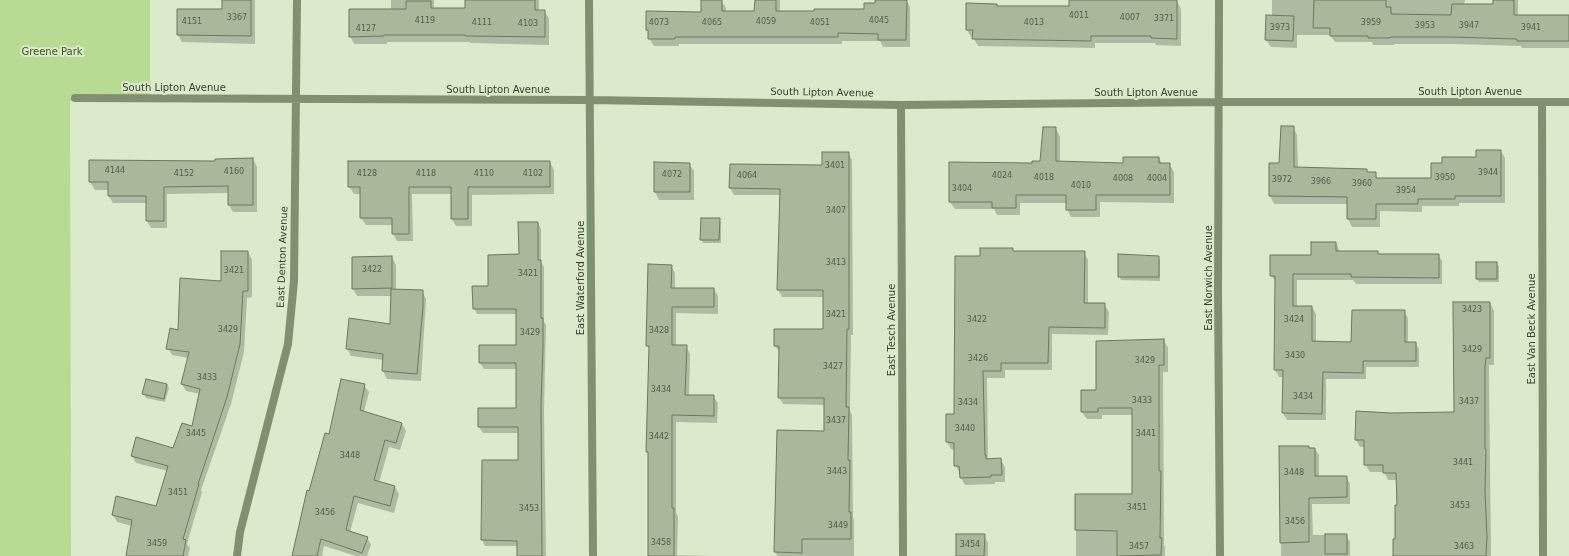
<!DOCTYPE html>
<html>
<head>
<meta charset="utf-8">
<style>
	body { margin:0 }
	canvas { display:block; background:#daeaca }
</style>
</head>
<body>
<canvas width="1569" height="556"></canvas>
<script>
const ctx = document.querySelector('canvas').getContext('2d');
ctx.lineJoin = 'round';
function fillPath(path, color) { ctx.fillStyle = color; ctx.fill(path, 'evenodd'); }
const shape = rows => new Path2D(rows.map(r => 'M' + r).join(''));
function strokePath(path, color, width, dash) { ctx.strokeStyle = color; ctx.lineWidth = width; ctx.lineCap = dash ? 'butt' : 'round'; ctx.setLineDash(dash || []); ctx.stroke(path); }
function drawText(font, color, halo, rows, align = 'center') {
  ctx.font = font + ' "DejaVu Sans",sans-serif'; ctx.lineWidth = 4; ctx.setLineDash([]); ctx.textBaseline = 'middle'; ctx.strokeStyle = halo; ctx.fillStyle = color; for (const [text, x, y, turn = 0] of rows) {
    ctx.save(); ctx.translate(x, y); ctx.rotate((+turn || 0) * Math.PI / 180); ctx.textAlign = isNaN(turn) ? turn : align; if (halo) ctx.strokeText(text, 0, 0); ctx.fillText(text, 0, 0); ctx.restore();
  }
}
fillPath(shape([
	[0,0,150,0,150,101,70,101,71,556,0,556]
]), '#b8db93');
fillPath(shape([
	[223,0,255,0,255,44,182,42,178,35,223,10],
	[391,0,434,0,434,9,466,9,466,0,539,0,539,11,544,11,549,18,549,45,471,43,470,42,387,42,387,44,354,44,350,36,391,10],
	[702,0,721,0,726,8,726,12,755,12,756,0,780,0,780,12,865,10,876,4,876,0,906,0,910,7,910,47,883,47,880,41,842,41,842,44,679,44,679,46,654,46,649,38,649,34,647,29,702,13],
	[1070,0,1174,0,1177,1,1181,9,1181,46,1156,45,1155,43,1095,43,1095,48,978,46,973,37,971,37,967,30,997,4,998,7,1070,7],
	[1272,0,1465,0,1464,5,1494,5,1494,0,1518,0,1518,16,1569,16,1569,48,1522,48,1521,46,1455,44,1394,44,1394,45,1373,45,1372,42,1335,42,1330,35,1297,35,1297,48,1271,47,1266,40,1267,16,1272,16],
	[1293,127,1297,135,1298,168,1367,170,1369,173,1375,173,1378,179,1432,179,1443,164,1477,158,1501,151,1505,158,1505,203,1459,203,1459,206,1422,206,1422,212,1380,211,1380,227,1352,227,1348,219,1348,204,1274,204,1270,196,1279,164],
	[1055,128,1060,136,1060,162,1124,164,1159,158,1162,164,1169,164,1174,172,1174,203,1100,202,1100,217,1071,217,1067,209,1067,203,1020,203,1020,215,997,215,994,209,955,209,950,202,1033,164,1041,162],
	[848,153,852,160,853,335,851,335,850,410,852,415,853,517,854,520,854,556,778,556,775,552,778,431,825,432,825,405,783,404,779,397,780,353,775,346,775,330,824,330,824,297,782,297,778,290,781,195,734,195,730,188,731,165,823,166],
	[253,159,257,167,257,212,233,212,229,205,229,193,167,194,167,228,151,228,147,221,147,203,113,203,109,196,109,190,95,190,90,182,90,161,216,162],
	[550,162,554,170,554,194,472,195,472,226,456,226,452,219,452,194,412,194,413,241,397,241,393,234,393,225,366,225,361,218,361,194,354,194,349,186],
	[655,163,689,164,694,171,694,200,659,200,655,192],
	[719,219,721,222,721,243,703,243,701,239],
	[538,223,541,229,541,262,544,267,544,322,546,325,544,411,546,556,518,556,518,546,485,546,482,540,519,461,519,433,483,433,479,427,479,409,517,409,517,369,484,369,480,363,480,346,517,346,517,314,477,314,474,308,489,287,520,255],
	[1336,243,1340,252,1377,252,1379,255,1438,255,1442,261,1442,284,1356,284,1353,280,1297,280,1297,307,1312,307,1316,314,1316,342,1352,343,1404,311,1408,318,1408,343,1416,343,1419,349,1419,367,1366,367,1366,379,1326,379,1326,420,1287,420,1283,413,1284,377,1279,377,1275,370,1276,282,1271,275],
	[1012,249,1014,252,1084,252,1088,260,1088,304,1104,304,1109,312,1108,335,1052,334,1052,370,1005,370,1005,378,987,378,988,460,1001,460,1005,467,1005,482,995,482,995,484,965,485,961,478,960,473,955,465,955,450,951,449,947,442,947,415,955,416,981,257],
	[248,252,252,260,252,297,247,298,244,352,231,404,201,490,202,492,187,544,190,548,188,556,127,556,132,526,117,522,113,515,157,507,168,471,136,463,132,456,174,449,193,428,200,394,186,391,182,384,188,358,172,355,168,348,178,331],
	[392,257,396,265,396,291,422,291,426,299,421,381,387,379,383,371,383,360,351,356,347,348,391,325,392,296,357,296,353,289],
	[1158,257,1160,260,1160,281,1121,280,1119,276],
	[1497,263,1499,267,1499,282,1479,282,1477,279],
	[671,266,675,273,675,289,714,289,718,296,718,314,676,313,676,346,686,346,690,354,689,396,713,396,718,403,717,423,676,422,676,512,678,517,677,555,712,556,649,556,649,455,647,452,650,350,647,345],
	[1490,303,1494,311,1494,365,1489,365,1489,375,1491,556,1394,556,1396,540,1397,480,1388,480,1384,472,1370,472,1365,464,1365,447,1360,447,1356,440,1391,414,1455,413],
	[1164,340,1168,348,1168,372,1163,372,1164,544,1165,547,1165,556,1076,556,1076,495,1133,495,1133,415,1102,415,1102,419,1087,419,1082,412,1097,391],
	[167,384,169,388,165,402,146,398,144,394],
	[364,385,369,392,364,412,402,424,406,431,400,450,389,447,379,483,395,487,399,494,394,513,358,503,350,532,367,537,371,545,367,556,356,556,324,546,322,556,293,556,310,492,330,435],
	[1280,447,1315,449,1319,455,1319,477,1346,477,1350,484,1350,504,1312,504,1313,535,1346,535,1350,542,1350,556,1281,556],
	[984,535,988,543,988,556,957,556]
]), '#0003');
const building = shape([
	[222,0,251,0,251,36,177,35,177,9,222,9,222,0],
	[465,0,535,0,535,10,545,10,545,37,465,36,465,35,384,35,384,36,349,37,349,9,406,9,406,1,431,1,431,8,465,8,465,0],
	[701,0,722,0,722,11,754,11,755,0,776,0,776,11,814,11,814,9,864,9,864,3,875,3,875,0,907,0,906,40,878,40,878,34,838,33,838,37,675,37,675,39,648,39,648,30,646,30,646,11,701,12,701,0],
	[1069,0,1177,0,1177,39,1151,38,1151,36,1091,36,1091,41,972,39,973,30,966,30,966,3,997,4,997,6,1069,6,1069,0],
	[1314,0,1386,0,1386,7,1391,7,1391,14,1451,15,1452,4,1493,4,1493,0,1514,0,1514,15,1569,15,1569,41,1517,41,1517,39,1451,37,1391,37,1390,38,1368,38,1368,36,1330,36,1330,28,1313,28,1314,0],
	[1266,15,1294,16,1293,41,1265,40,1266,15],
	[1281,126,1294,126,1294,167,1367,169,1367,172,1376,172,1376,178,1431,178,1431,163,1442,163,1442,157,1476,157,1476,150,1501,150,1501,196,1455,196,1455,199,1418,199,1418,204,1376,204,1376,219,1347,219,1347,197,1269,196,1269,163,1279,163,1281,126],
	[1043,127,1056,127,1056,161,1123,163,1123,157,1159,157,1159,163,1170,163,1170,195,1096,195,1096,210,1066,210,1066,195,1016,195,1016,208,992,208,992,202,949,202,949,162,1032,163,1032,161,1040,161,1043,127],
	[822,152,849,152,849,329,847,329,846,407,849,407,848,460,850,460,849,512,851,512,851,539,802,539,802,553,774,552,777,430,824,431,824,398,778,398,779,346,774,346,774,329,823,329,823,290,777,290,780,189,729,188,730,164,822,165,822,152],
	[253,158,253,205,228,205,228,186,164,187,164,221,146,221,146,196,108,196,108,182,89,182,89,160,215,161,215,159,253,158],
	[348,161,550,161,550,187,468,187,468,219,451,219,451,187,409,187,409,234,392,234,392,218,360,218,360,187,348,187,348,161],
	[654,162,690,163,690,192,654,192,654,162],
	[701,218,720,218,719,240,700,240,701,218],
	[518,222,538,222,538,260,541,260,541,318,543,318,543,347,541,405,542,556,517,556,517,541,481,540,482,460,518,460,518,427,478,427,478,408,516,408,516,363,479,363,479,345,516,345,516,309,473,309,472,286,488,286,488,255,519,254,518,222],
	[1311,242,1336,242,1336,251,1378,251,1378,254,1439,254,1439,278,1351,277,1351,274,1293,274,1293,306,1312,306,1312,341,1351,342,1352,310,1405,310,1405,342,1416,342,1416,361,1363,361,1363,373,1323,372,1322,414,1282,413,1283,370,1274,370,1275,276,1270,276,1270,255,1311,255,1311,242],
	[980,248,1013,248,1013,251,1085,251,1084,303,1105,303,1105,328,1049,327,1048,363,1001,363,1001,371,983,371,985,455,986,455,986,459,1001,458,1002,475,991,475,991,477,960,478,959,466,954,466,954,443,946,442,946,414,954,414,955,256,980,256,980,248],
	[221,251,248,251,248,291,243,291,240,344,227,397,198,484,199,484,183,539,186,540,183,556,126,556,132,520,112,515,116,496,156,506,168,466,131,456,136,437,173,448,182,423,192,426,200,389,181,384,189,352,166,349,170,328,178,330,180,278,221,281,221,251],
	[1118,254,1159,256,1159,277,1118,277,1118,254],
	[392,256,392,288,352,289,352,257,392,256],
	[1476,262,1497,262,1497,279,1476,279,1476,262],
	[648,264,672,265,671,288,714,288,714,307,672,307,672,345,687,345,685,395,714,395,714,416,672,415,672,508,674,508,674,556,648,556,648,452,646,452,649,346,646,346,648,264],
	[391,289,423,290,423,307,417,374,382,371,383,354,346,349,349,318,390,324,391,289],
	[1453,302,1490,302,1490,358,1486,358,1485,367,1485,449,1486,449,1485,491,1487,537,1486,556,1393,556,1393,539,1395,539,1395,505,1397,505,1396,473,1383,473,1383,465,1364,465,1364,440,1355,440,1356,411,1391,413,1454,412,1453,302],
	[1164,339,1164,365,1159,365,1159,471,1161,471,1160,538,1162,538,1161,555,1117,556,1117,531,1075,530,1075,494,1132,494,1132,408,1098,408,1098,412,1081,412,1081,390,1096,390,1096,341,1164,339],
	[146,379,167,384,164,399,142,394,146,379],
	[341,379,365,384,360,410,402,423,396,443,385,440,374,480,395,486,390,506,354,496,346,530,368,537,362,553,321,539,317,556,292,556,307,490,309,491,325,433,329,434,341,379],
	[1279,446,1309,446,1309,448,1315,448,1315,476,1347,476,1347,497,1309,498,1309,542,1280,543,1279,446],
	[956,534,985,534,984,556,956,556,956,534],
	[1325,534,1347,534,1347,554,1325,554,1325,534]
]);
fillPath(building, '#a9b89a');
strokePath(building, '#6a785c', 1);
strokePath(shape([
	[589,0,593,556],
	[1219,0,1218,291,1220,556],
	[75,98,589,100,901,105,1220,102,1569,102],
	[1542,102,1543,556],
	[901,105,903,556],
	[237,556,240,532,288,344,294,281,297,0]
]), '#80916f', 8);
drawText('8px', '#545c4b', null, [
	["4011",1079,16],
	["3367",237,18],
	["4007",1130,18],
	["3371",1164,19],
	["4119",425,21],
	["4045",879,21],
	["4151",192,22],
	["4059",766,22],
	["4111",482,23],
	["4073",659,23],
	["4065",712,23],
	["4051",820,23],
	["4013",1034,23],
	["3959",1371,23],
	["4103",528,24],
	["3953",1425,26],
	["3947",1469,26],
	["3973",1280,28],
	["3941",1531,28],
	["4127",366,29],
	["3401",835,166],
	["4144",115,171],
	["4160",234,172],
	["3944",1488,173],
	["4152",184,174],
	["4128",367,174],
	["4118",426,174],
	["4110",484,174],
	["4102",533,174],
	["4072",672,175],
	["4064",747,176],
	["4024",1002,176],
	["4018",1044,178],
	["3950",1445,178],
	["4008",1123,179],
	["4004",1157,179],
	["3972",1282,180],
	["3966",1321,182],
	["3960",1362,184],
	["4010",1081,186],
	["3404",962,189],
	["3954",1406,191],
	["3407",836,211],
	["3413",836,263],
	["3422",372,270],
	["3421",234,271],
	["3421",528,274],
	["3423",1472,310],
	["3421",836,315],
	["3422",977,320],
	["3424",1294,320],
	["3429",228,330],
	["3428",659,331],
	["3429",530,333],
	["3429",1472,350],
	["3430",1295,356],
	["3426",978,359],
	["3429",1145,361],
	["3427",833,367],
	["3433",207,378],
	["3434",661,390],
	["3434",1303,397],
	["3433",1142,401],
	["3437",1469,402],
	["3434",968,403],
	["3437",836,421],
	["3440",965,429],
	["3445",196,434],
	["3441",1146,434],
	["3442",659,437],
	["3448",350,456],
	["3441",1463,463],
	["3443",837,472],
	["3448",1294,473],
	["3451",178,493],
	["3453",1460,506],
	["3451",1137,508],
	["3453",529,509],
	["3456",325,513],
	["3456",1295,522],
	["3449",838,526],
	["3458",661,543],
	["3459",157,544],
	["3454",970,545],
	["3457",1139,547],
	["3463",1464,547]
]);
drawText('10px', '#3a5219', '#daeaca', [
	["Greene Park",52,52]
]);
drawText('10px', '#383e31', '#daeaca', [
	["South Lipton Avenue",174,88],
	["South Lipton Avenue",498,90],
	["South Lipton Avenue",1470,92],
	["South Lipton Avenue",822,93,1],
	["South Lipton Avenue",1146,93],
	["East Denton Avenue",283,257,-88],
	["East Waterford Avenue",581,278,-90],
	["East Norwich Avenue",1209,278,-90],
	["East Van Beck Avenue",1532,329,-90],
	["East Tesch Avenue",892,330,-90]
]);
</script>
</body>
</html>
